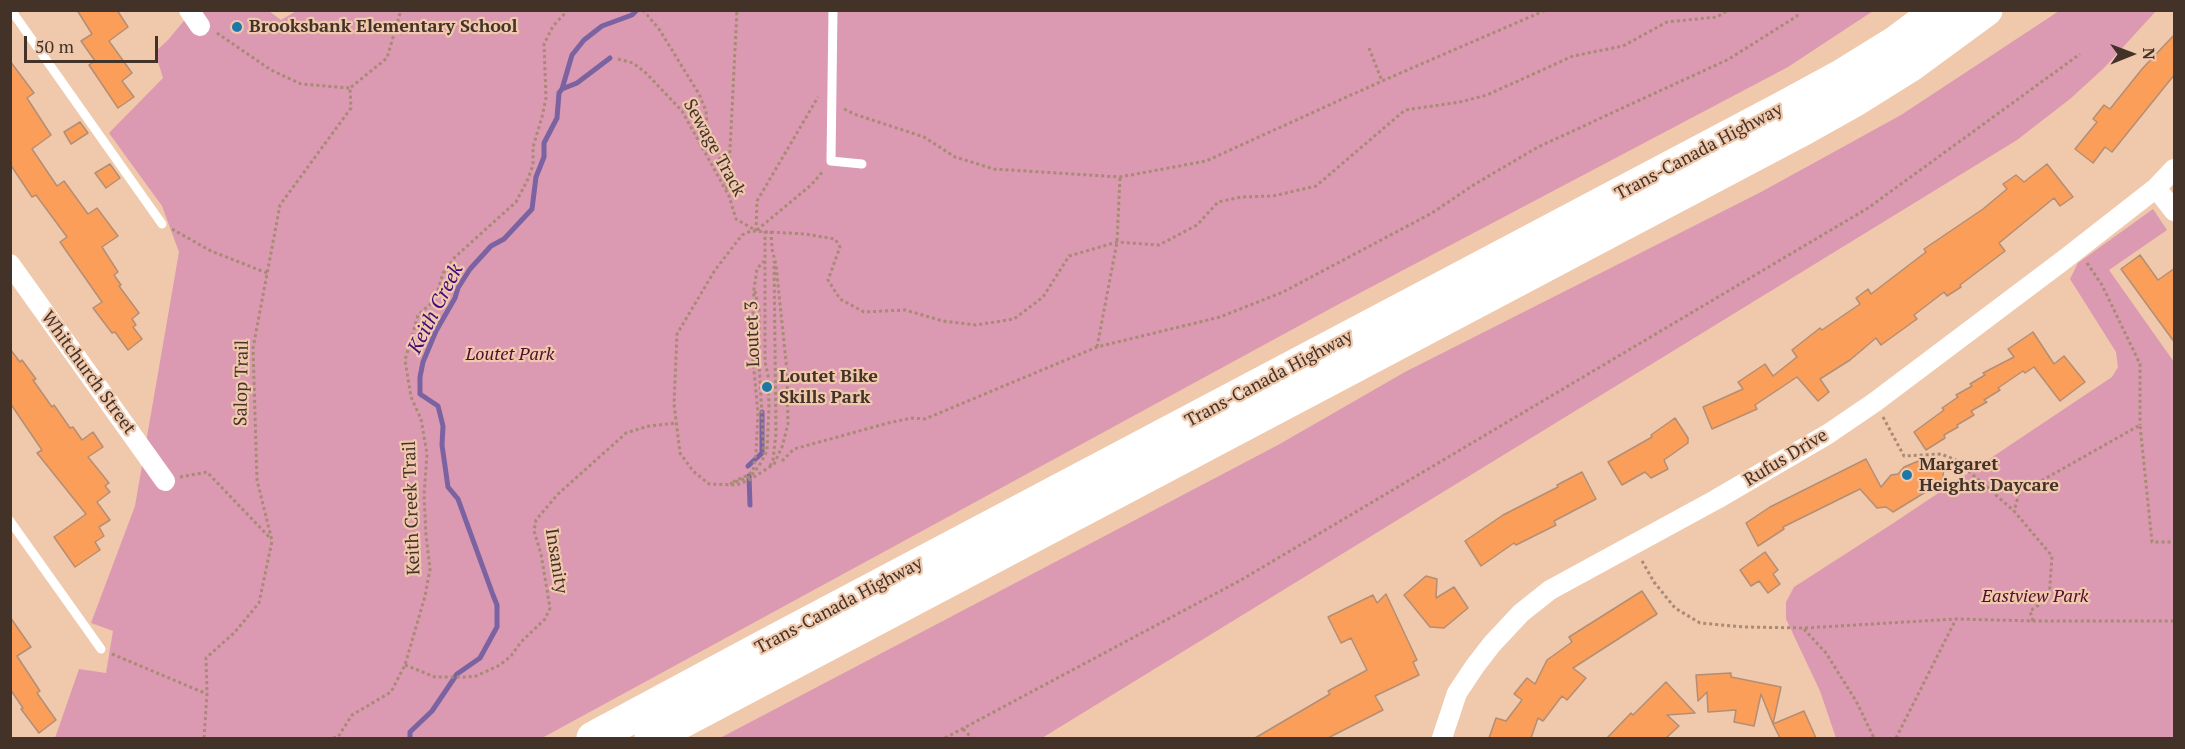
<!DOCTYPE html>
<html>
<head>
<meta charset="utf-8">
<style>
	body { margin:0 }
	#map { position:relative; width:2185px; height:749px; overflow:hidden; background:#f0c8ac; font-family:"PT Serif",serif }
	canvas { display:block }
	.frame { position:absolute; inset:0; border:12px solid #423228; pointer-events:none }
	.north { position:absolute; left:2101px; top:24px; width:60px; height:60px; -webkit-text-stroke:4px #f0c8ac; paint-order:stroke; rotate:89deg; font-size:16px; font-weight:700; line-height:24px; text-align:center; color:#423228 }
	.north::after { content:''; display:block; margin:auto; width:21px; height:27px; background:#423228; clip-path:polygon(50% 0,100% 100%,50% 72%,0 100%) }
	.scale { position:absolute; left:24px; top:36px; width:134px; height:27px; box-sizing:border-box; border:3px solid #423228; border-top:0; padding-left:8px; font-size:18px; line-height:21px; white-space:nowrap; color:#423228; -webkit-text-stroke:4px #f0c8ac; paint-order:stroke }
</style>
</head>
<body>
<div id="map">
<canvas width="2185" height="749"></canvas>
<div class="frame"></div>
<div class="north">N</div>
<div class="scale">50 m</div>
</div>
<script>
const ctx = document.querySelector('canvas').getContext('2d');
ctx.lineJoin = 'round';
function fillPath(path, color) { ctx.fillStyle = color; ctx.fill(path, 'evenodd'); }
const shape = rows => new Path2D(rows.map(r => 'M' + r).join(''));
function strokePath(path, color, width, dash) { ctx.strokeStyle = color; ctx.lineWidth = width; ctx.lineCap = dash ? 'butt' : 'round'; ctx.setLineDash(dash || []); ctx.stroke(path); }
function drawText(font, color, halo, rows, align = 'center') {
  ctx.font = font + ' "PT Serif",serif'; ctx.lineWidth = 4.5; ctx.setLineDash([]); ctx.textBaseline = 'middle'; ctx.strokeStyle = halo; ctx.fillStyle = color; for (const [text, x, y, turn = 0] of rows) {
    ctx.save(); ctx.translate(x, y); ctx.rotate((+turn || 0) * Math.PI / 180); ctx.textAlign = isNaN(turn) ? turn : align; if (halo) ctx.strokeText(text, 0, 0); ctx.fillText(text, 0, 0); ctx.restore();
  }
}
fillPath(shape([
	[298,10,1873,11,1788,67,1339,304,542,738,55,738,79,669,106,673,113,631,91,623,135,506,179,252,162,206,109,133,163,78,155,52,168,40,192,11,269,11,281,20],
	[2059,11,2156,11,2104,68,2070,99,2017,140,1042,738,720,738,1278,445,1405,372,1761,192,1901,115],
	[2153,209,2167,230,2109,270,2174,362,2174,738,1836,738,1820,691,1786,619,1786,602,1794,587,1892,524,2112,377,2118,367,2116,352,2070,279,2078,263]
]), '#db9ab2');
strokePath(shape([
	[562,89,577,83,610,58],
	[748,466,762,453,762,412],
	[749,476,750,505],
	[410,738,410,732,432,711,457,674,480,658,497,627,497,605,493,595,458,499,448,487,442,445,443,426,438,406,420,394,420,377,423,362,436,331,455,298,458,288,470,269,491,246,504,239,532,209,536,177,544,157,544,143,557,118,559,93,562,89,572,55,584,40,602,26,632,15,636,11]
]), '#7b63a2', 5);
const building = shape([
	[77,10,117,10,128,27,109,41,132,73,122,81,134,97,118,108,89,65,95,61,81,41,92,34,77,10],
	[2175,34,2175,74,2112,152,2105,147,2093,163,2075,149,2097,122,2093,119,2104,105,2110,109,2142,69,2175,34],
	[10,61,34,93,27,98,51,135,32,149,57,186,64,181,88,214,97,208,118,236,102,247,118,272,114,275,121,285,119,286,139,313,132,319,136,325,133,327,142,339,128,350,115,332,112,333,93,308,102,302,60,242,67,237,36,195,32,197,10,164,10,61],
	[80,122,88,133,71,144,64,132,80,122],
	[110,164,120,178,106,188,95,173,110,164],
	[2047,164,2073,197,2060,206,2054,198,1999,243,2005,251,1960,285,1961,287,1947,296,1944,292,1914,315,1917,319,1881,345,1876,338,1850,360,1820,379,1829,392,1818,401,1797,377,1755,405,1757,409,1712,429,1703,407,1743,389,1738,382,1765,364,1773,376,1797,357,1792,350,1820,328,1822,330,1860,304,1856,298,1868,289,1871,294,1926,252,1924,249,1983,209,2007,189,2003,184,2016,175,2024,182,2047,164],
	[2140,255,2158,280,2175,268,2175,343,2121,269,2140,255],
	[2033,332,2054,364,2064,356,2085,382,2060,401,2034,367,2025,373,2023,371,1998,388,2000,390,1984,400,1987,402,1971,411,1974,415,1957,425,1958,427,1944,435,1945,438,1926,450,1914,432,1944,410,1942,408,1958,397,1956,395,1972,386,1970,384,1985,375,1983,373,2014,357,2008,349,2033,332],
	[10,349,20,362,22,360,36,379,33,380,52,407,54,405,70,428,73,427,82,440,93,432,103,447,88,457,109,483,105,486,110,492,97,502,110,520,99,527,104,536,95,542,100,550,75,567,54,537,86,514,37,453,42,450,10,403,10,349],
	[1675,418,1688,438,1688,443,1664,460,1668,469,1651,478,1645,472,1622,485,1608,462,1652,437,1651,435,1675,418],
	[1866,459,1881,487,1891,475,1898,474,1904,467,1921,460,1945,462,1942,482,1893,512,1886,507,1877,508,1860,489,1783,527,1784,529,1758,546,1746,523,1770,507,1866,459],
	[1582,472,1596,499,1554,521,1556,525,1516,545,1514,543,1481,566,1465,541,1503,515,1558,487,1557,485,1582,472],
	[1765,552,1778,570,1773,574,1780,584,1768,593,1759,581,1751,586,1740,570,1765,552],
	[1426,576,1437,579,1436,598,1454,587,1468,608,1444,628,1430,627,1404,595,1426,576],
	[1642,591,1657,614,1573,668,1586,678,1567,700,1562,696,1543,721,1538,718,1531,738,1489,738,1496,718,1506,721,1522,700,1514,694,1527,678,1535,684,1547,660,1572,642,1569,637,1642,591],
	[1386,594,1417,660,1413,662,1419,675,1375,696,1383,710,1328,738,1255,738,1330,694,1328,691,1367,670,1351,638,1341,643,1328,617,1373,595,1377,603,1386,594],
	[10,617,31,647,17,656,40,691,37,693,56,720,39,733,21,709,23,708,10,689,10,617],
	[1731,673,1731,677,1781,687,1773,724,1761,694,1754,726,1734,722,1736,710,1708,712,1707,692,1698,701,1696,675,1731,673],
	[1666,682,1695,713,1667,715,1679,726,1666,738,1607,738,1631,713,1633,715,1666,682],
	[1804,711,1816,738,1780,738,1773,724,1804,711]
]);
fillPath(building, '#fa9e59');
strokePath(building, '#b48e74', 1.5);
strokePath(shape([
	[643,10,659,29,699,94,706,111,707,126,721,161,727,189],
	[217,33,271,70,301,84,350,88],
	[1369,48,1382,81],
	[618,59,633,63,646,73,682,111,729,196,736,219,755,230],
	[844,109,857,115,924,137,955,157,994,169,1120,177,1206,161,1382,81,1546,10],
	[728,189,737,10],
	[172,229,211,251,267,273],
	[757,230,811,185,824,170],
	[756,231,757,201,818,97],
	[771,231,772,249],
	[772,249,776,265,787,371,788,424,782,447,774,464,751,479,737,485,709,484,693,471,680,453,674,404,677,334,715,270,742,235,751,231,805,234,835,239,840,247,828,280,840,299,864,312,905,310,943,321,976,325,1014,319,1043,297,1069,256,1117,242,1159,245,1197,225,1218,202,1241,197,1273,196,1316,186,1405,110,1460,102,1487,95,1573,56,1623,46,1667,22,1717,17,1728,10],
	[2087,263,2102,285,2140,364,2140,425],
	[755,291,759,310,759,361,764,454],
	[1097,347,1117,242,1120,177],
	[1883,417,1904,456,1941,454,1956,460,2014,511],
	[782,461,794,449,888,423,912,418,925,419,1097,347,1220,317,1283,292,1432,213,1475,184,1538,147,1729,59,1797,16,1797,10],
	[770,466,773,460,776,433,774,261],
	[180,477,207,472,271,539],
	[733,482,748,475,753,471,756,452,758,413,752,349,754,289,757,269,764,261],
	[730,484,751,476,759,466,767,451,769,407,768,375,765,362,765,231],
	[1642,561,1654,582,1675,608,1700,623,1744,627,1805,628,1956,619,2033,621,2174,621],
	[2033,621,2030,611,2049,598,2052,556,2014,511,2020,490,2041,481,2140,425,2152,542,2174,542],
	[1804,629,1826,653,1856,701,1874,738],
	[112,654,207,694],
	[405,665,435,677,466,677,476,676,500,665,511,656,521,642,545,619,550,608,541,554,534,531,536,520,558,494,626,433,649,426,677,423],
	[963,729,972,738],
	[204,738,207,694,206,658,234,633,259,603,272,541,257,480,253,348,280,205,351,108,350,88,387,58,401,10],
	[333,738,338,737,352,715,391,692,405,665,425,596,430,569,426,535,424,495,427,454,421,419,411,397,405,360,418,315,435,300,443,273,455,257,516,202,527,181,533,165,533,147,542,117,546,98,544,44,553,26,568,10],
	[945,738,1241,580,1868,208,2080,54],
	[1896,738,1956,619]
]), '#a88a75', 3, [3, 3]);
strokePath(shape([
	[11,10,162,224],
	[833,10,831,161,862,164],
	[10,521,101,649]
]), '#fff', 9);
strokePath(shape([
	[189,10,200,26],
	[2156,188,2174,211],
	[10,264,165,481],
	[1442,738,1457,693,1475,666,1492,644,1521,613,1550,590,1717,499,1828,434,1875,402,2065,259,2156,188,2174,169]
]), '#fff', 20);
strokePath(shape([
	[593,738,772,642,1782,108,1841,76,1896,42,1939,10],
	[651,738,1796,133,1855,100,1911,65,1986,10]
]), '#fff', 33);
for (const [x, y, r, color] of [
	[237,27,6,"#1c79a7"],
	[767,387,6,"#1c79a7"],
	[1907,475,6,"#1c79a7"]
]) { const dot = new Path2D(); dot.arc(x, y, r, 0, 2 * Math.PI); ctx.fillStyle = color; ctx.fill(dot); strokePath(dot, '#f0c8ac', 2); }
drawText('bold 18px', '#423228', '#f0c8ac', [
	["Brooksbank Elementary School",249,27],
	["Loutet Bike",779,377],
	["Skills Park",779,398],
	["Margaret",1919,465],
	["Heights Daycare",1919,486]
], 'left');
drawText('18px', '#423228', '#f0c8ac', [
	["Sewage Track",714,148,61],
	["Trans-Canada Highway",1699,152,-28],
	["Loutet 3",753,334,-92],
	["Whitchurch Street",88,373,54],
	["Trans-Canada Highway",1269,379,-28],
	["Salop Trail",242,383,-89],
	["Rufus Drive",1786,458,-31],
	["Keith Creek Trail",412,508,-92],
	["Insanity",556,561,81],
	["Trans-Canada Highway",839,606,-28]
]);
drawText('italic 18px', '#510f2f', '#f0c8ac', [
	["Loutet Park",510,355],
	["Eastview Park",2035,597]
]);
drawText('italic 20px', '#410a7f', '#f0c8ac', [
	["Keith Creek",436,309,-63]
]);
</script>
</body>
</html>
